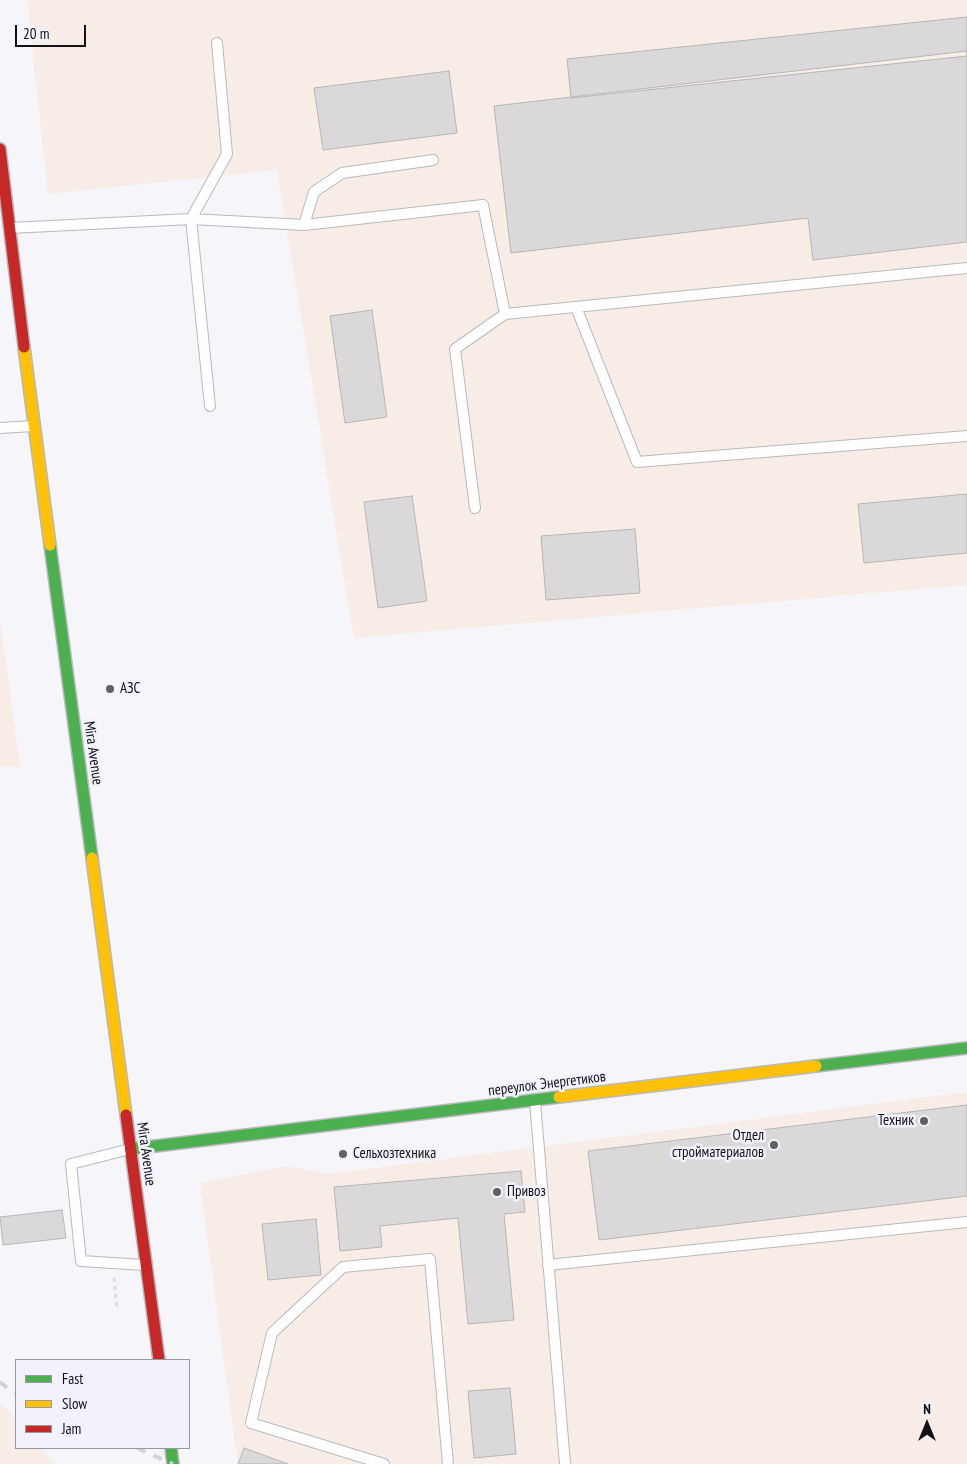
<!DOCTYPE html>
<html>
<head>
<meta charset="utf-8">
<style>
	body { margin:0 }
	#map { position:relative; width:967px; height:1464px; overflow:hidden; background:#f5f5fa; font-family:"PT Sans Narrow",sans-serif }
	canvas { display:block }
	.legend { position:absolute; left:15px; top:1359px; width:175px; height:90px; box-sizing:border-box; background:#f2f2fd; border:1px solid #9898a0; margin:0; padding:6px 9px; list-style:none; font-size:15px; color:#111215 }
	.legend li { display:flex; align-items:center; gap:10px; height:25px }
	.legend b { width:25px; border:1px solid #9898a0 }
	.north { position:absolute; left:902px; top:1399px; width:50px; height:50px; -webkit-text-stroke:4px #f2f2fd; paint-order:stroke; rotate:0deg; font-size:14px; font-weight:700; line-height:20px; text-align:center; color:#111215 }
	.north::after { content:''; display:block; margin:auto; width:18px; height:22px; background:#111215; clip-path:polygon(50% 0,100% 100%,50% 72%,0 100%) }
	.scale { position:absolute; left:15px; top:25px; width:71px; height:22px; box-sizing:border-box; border:2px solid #111215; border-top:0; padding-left:6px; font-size:15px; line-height:18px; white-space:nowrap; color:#111215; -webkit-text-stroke:4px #f2f2fd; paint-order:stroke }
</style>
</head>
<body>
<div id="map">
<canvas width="967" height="1464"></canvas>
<ul class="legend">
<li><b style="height:6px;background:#4caf50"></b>Fast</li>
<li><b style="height:6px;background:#ffc107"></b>Slow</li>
<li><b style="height:6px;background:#c62828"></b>Jam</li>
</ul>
<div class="north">N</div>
<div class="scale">20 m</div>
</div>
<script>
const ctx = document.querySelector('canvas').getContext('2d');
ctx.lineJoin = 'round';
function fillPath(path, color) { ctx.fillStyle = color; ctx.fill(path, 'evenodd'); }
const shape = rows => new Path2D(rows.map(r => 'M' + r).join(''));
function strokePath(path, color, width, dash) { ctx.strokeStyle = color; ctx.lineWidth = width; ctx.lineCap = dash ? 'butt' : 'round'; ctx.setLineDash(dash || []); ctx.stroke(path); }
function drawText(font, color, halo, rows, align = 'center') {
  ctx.font = font + ' "PT Sans Narrow",sans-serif'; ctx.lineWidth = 5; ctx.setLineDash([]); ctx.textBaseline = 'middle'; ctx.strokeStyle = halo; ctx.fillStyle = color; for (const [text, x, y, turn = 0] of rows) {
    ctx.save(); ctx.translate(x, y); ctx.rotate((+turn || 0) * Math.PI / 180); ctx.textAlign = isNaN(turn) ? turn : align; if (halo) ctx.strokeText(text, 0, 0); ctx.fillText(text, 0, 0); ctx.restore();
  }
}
fillPath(shape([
	[27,0,967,0,967,585,354,638,277,170,48,194],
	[0,620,20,766,0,767],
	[967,1092,967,1464,238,1464,200,1183,287,1166,327,1174],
	[0,1403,16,1417,16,1448,41,1448,54,1464,0,1464]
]), '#f7ede6');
const building = shape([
	[967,17,967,56,571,98,567,59,967,17],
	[967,51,967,242,813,260,808,218,511,253,494,106,967,51],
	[449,71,457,133,323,150,314,88,449,71],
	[372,310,387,417,345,423,330,316,372,310],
	[967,494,967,553,864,563,858,504,967,494],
	[412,496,427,601,378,608,364,502,412,496],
	[635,529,640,593,546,600,541,536,635,529],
	[967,1105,967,1196,599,1240,588,1151,967,1105],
	[521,1171,525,1212,504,1214,514,1320,468,1324,458,1218,380,1226,382,1247,340,1251,334,1187,521,1171],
	[62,1210,66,1238,3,1245,0,1217,62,1210],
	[316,1219,321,1275,268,1280,262,1224,316,1219],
	[510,1388,516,1454,474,1458,468,1391,510,1388],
	[244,1448,288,1464,238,1464,244,1448]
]);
fillPath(building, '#dad8d9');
strokePath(building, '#b7b6b7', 1);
const lane = shape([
	[304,225,314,192,342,173,433,160],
	[10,228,191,219,304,225,483,205,505,314,455,349,475,508],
	[576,307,637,462,967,436],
	[505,314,967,268],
	[210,406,191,219,227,154,217,43],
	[0,428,33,426],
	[535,1101,565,1464],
	[130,1149,71,1164,81,1261,144,1265],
	[548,1265,967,1222],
	[384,1464,251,1423,272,1333,343,1267,430,1259,448,1464]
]);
const fast = shape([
	[50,545,92,858],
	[816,1066,967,1048],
	[131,1149,559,1097],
	[171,1448,173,1464]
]);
const slow = shape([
	[24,347,50,545],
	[92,858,126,1115],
	[559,1097,816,1066]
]);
const jam = shape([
	[0,149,24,347],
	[126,1115,159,1360]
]);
strokePath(lane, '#b8b9bd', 12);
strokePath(fast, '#b8b9bd', 14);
strokePath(slow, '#b8b9bd', 14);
strokePath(jam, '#b8b9bd', 14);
strokePath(shape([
	[114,1278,117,1308]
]), '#dddddf', 3, [4, 4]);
strokePath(lane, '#fefefe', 10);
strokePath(fast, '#4caf50', 11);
strokePath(slow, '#ffc107', 11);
strokePath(jam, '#c62828', 11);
strokePath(shape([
	[0,1382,10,1390,16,1393],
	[137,1448,173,1464]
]), '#d2d2d4', 4, [9, 9]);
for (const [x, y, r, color] of [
	[110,689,5,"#616165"],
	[924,1121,5,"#616165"],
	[774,1145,5,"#616165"],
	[343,1154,5,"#616165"],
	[497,1192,5,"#616165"]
]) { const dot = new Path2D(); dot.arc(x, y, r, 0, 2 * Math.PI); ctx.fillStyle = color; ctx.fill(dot); strokePath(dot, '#f2f2fd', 2); }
drawText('15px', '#111215', '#f2f2fd', [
	["АЗС",120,689],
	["Техник",914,1121,"right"],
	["Отдел",764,1136,"right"],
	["стройматериалов",764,1153,"right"],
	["Сельхозтехника",353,1154],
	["Привоз",507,1192]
], 'left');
drawText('15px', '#111215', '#f2f2fd', [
	["Mira Avenue",93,753,82],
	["переулок Энергетиков",547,1084,-7],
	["Mira Avenue",146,1154,82]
]);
</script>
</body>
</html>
